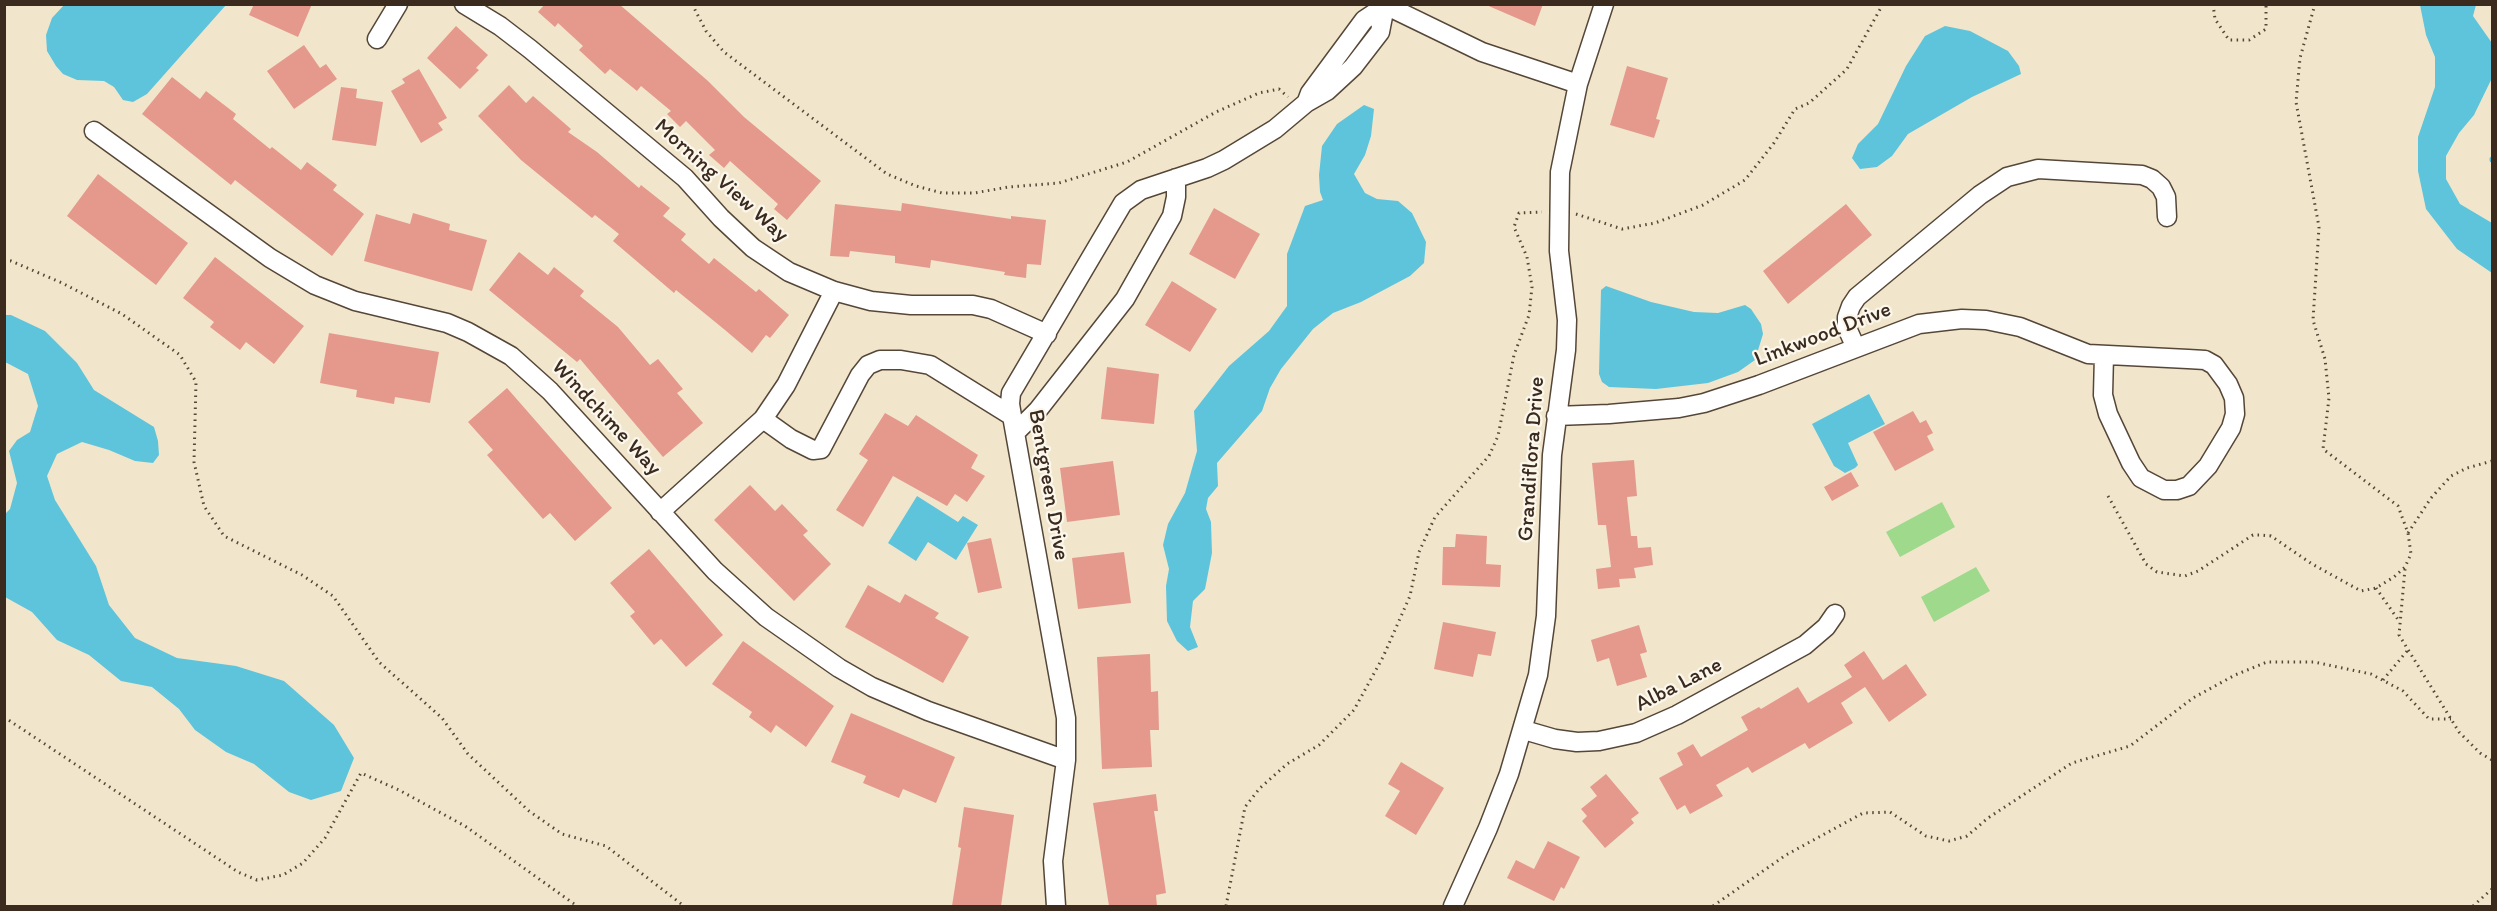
<!DOCTYPE html>
<html>
<head>
<meta charset="utf-8">
<style>
	body { margin:0 }
	#map { position:relative; width:2497px; height:911px; overflow:hidden; background:#f1e6cb; font-family:Itim,sans-serif }
	canvas { display:block }
	.frame { position:absolute; inset:0; border:6px solid #3b2a1e; pointer-events:none }
</style>
</head>
<body>
<div id="map">
<canvas width="2497" height="911"></canvas>
<div class="frame"></div>
</div>
<script>
const ctx = document.querySelector('canvas').getContext('2d');
ctx.lineJoin = 'round';
function fillPath(path, color) { ctx.fillStyle = color; ctx.fill(path, 'evenodd'); }
const shape = rows => new Path2D(rows.map(r => 'M' + r).join(''));
function strokePath(path, color, width, dash) { ctx.strokeStyle = color; ctx.lineWidth = width; ctx.lineCap = dash ? 'butt' : 'round'; ctx.setLineDash(dash || []); ctx.stroke(path); }
function drawText(font, color, halo, rows, align = 'center') {
  ctx.font = font + ' Itim,sans-serif'; ctx.lineWidth = 4.5; ctx.setLineDash([]); ctx.textBaseline = 'middle'; ctx.strokeStyle = halo; ctx.fillStyle = color; for (const [text, x, y, turn = 0] of rows) {
    ctx.save(); ctx.translate(x, y); ctx.rotate((+turn || 0) * Math.PI / 180); ctx.textAlign = isNaN(turn) ? turn : align; if (halo) ctx.strokeText(text, 0, 0); ctx.fillText(text, 0, 0); ctx.restore();
  }
}
fillPath(shape([
	[1942,502,1955,527,1900,557,1886,532],
	[1976,567,1990,591,1934,622,1921,597]
]), '#9fd98c');
fillPath(shape([
	[65,4,226,4,226,5,147,94,133,102,123,100,114,87,104,81,77,80,63,74,56,66,47,51,46,35,52,18],
	[2420,5,2476,5,2473,16,2492,43,2492,78,2474,115,2459,133,2446,156,2446,179,2460,204,2492,223,2492,273,2457,249,2426,209,2418,171,2418,137,2435,87,2435,57,2426,35],
	[1945,26,1970,31,2008,51,2019,66,2021,74,1972,97,1908,134,1892,156,1877,167,1860,169,1852,158,1858,144,1878,124,1906,66,1925,36],
	[1364,105,1374,109,1371,136,1365,155,1354,174,1365,193,1377,199,1398,201,1412,213,1426,242,1424,263,1410,276,1361,302,1333,313,1313,329,1281,369,1270,388,1262,411,1217,463,1218,486,1208,498,1206,509,1211,522,1212,553,1205,589,1193,601,1190,627,1198,647,1188,651,1177,641,1167,621,1166,586,1169,569,1163,545,1168,524,1185,493,1197,451,1194,411,1229,366,1269,331,1287,306,1287,254,1305,206,1323,200,1320,192,1319,175,1322,146,1337,124],
	[1606,286,1651,302,1694,312,1718,313,1745,305,1751,309,1761,324,1763,334,1755,360,1738,372,1708,383,1656,389,1609,387,1602,382,1599,374,1601,290],
	[5,315,11,315,45,331,77,363,94,390,154,427,158,441,159,455,153,463,135,461,109,450,82,442,57,454,47,476,55,500,96,566,109,605,135,638,177,658,236,666,284,681,334,725,354,758,341,791,311,800,289,792,254,764,226,752,195,730,179,709,152,687,121,681,89,655,57,640,32,612,5,597,5,514,10,509,17,483,9,451,17,440,30,432,38,406,28,374,5,362],
	[1869,394,1885,424,1848,443,1858,465,1855,468,1845,473,1834,466,1812,424],
	[917,496,958,522,963,516,978,525,956,560,928,542,916,561,888,543]
]), '#5dc4db');
strokePath(shape([
	[2492,160,2492,159]
]), '#5dc4db', 5);
fillPath(shape([
	[254,4,312,4,298,37,249,15],
	[545,4,619,4,708,81,744,117,821,181,787,220,774,209,778,204,730,161,724,168,709,155,715,150,686,121,680,127,667,114,671,111,641,86,637,91,610,69,605,74,579,50,583,46,558,23,555,27,538,12],
	[1484,4,1543,4,1535,26],
	[456,26,488,55,476,68,479,70,460,89,427,58],
	[304,45,320,68,326,64,337,79,294,109,267,71],
	[1627,66,1668,78,1656,119,1660,120,1654,138,1610,125],
	[419,69,447,118,438,123,443,130,421,143,391,91,405,83,402,79],
	[172,77,200,99,206,91,236,114,233,119,270,149,272,147,301,170,307,162,337,185,333,190,364,214,332,256,235,180,231,185,142,114],
	[509,85,526,103,533,96,571,129,568,132,597,152,639,188,641,185,670,208,663,216,686,234,681,240,709,264,714,258,756,292,759,289,789,315,770,338,766,335,752,353,725,330,676,290,674,293,613,241,619,234,595,215,592,218,521,160,478,116],
	[341,87,357,89,356,98,383,102,376,146,332,140],
	[98,174,188,243,156,285,67,216],
	[902,203,1011,219,1011,216,1046,220,1041,265,1027,264,1026,278,1004,275,1005,272,931,260,930,268,895,263,895,256,850,251,849,257,830,256,835,204,901,211],
	[1846,204,1872,235,1788,304,1763,271],
	[1214,208,1260,234,1235,279,1189,254],
	[413,213,450,224,449,230,487,240,472,291,364,261,376,214,410,224],
	[519,252,548,275,554,267,584,291,580,296,618,327,650,365,658,359,683,389,677,393,703,423,663,457,580,359,577,362,489,290],
	[215,257,304,326,274,364,246,342,240,350,210,327,214,322,183,298],
	[1172,281,1217,309,1190,352,1145,325],
	[329,333,439,352,430,403,395,397,394,404,356,397,357,390,320,383],
	[1107,367,1159,374,1154,424,1101,419],
	[507,388,612,508,575,541,550,513,543,519,487,455,493,450,468,422],
	[1913,411,1920,423,1926,420,1933,433,1927,436,1934,450,1895,471,1873,432],
	[885,413,908,426,916,415,978,455,971,468,985,476,967,502,955,494,947,506,893,476,863,527,836,510,868,460,859,454],
	[1634,460,1637,496,1627,497,1631,536,1637,536,1638,548,1651,547,1653,565,1634,568,1636,578,1619,579,1620,587,1598,589,1596,569,1611,567,1606,525,1598,525,1592,463],
	[1113,461,1120,515,1067,522,1060,468],
	[1851,472,1859,486,1832,501,1824,487],
	[750,485,775,511,782,504,808,531,803,535,831,564,794,601,714,520],
	[1456,534,1487,536,1486,564,1501,565,1500,587,1442,585,1443,547,1455,547],
	[991,538,1002,588,978,593,967,543],
	[649,549,723,635,686,667,661,639,654,645,630,616,635,612,610,583],
	[1124,552,1131,603,1078,609,1072,558],
	[868,585,900,603,905,594,939,613,935,618,969,637,943,683,845,627],
	[1443,622,1496,632,1491,656,1478,654,1473,677,1434,669],
	[1639,625,1647,652,1640,654,1647,677,1617,686,1609,658,1597,662,1591,640],
	[743,641,834,706,806,747,776,725,771,733,749,717,752,712,712,684],
	[1864,651,1883,680,1906,664,1927,695,1889,722,1865,687,1841,703,1853,723,1809,749,1805,743,1752,773,1748,767,1716,785,1723,796,1690,814,1685,805,1677,810,1659,778,1683,765,1677,753,1693,744,1701,757,1748,730,1741,717,1759,707,1761,709,1798,687,1808,703,1852,677,1844,665],
	[1150,654,1151,692,1158,691,1159,730,1150,730,1152,767,1102,769,1097,657],
	[851,713,955,757,936,803,903,789,899,798,863,783,866,776,831,762],
	[1401,762,1444,788,1416,835,1385,816,1400,791,1388,784],
	[1606,774,1639,813,1631,819,1634,823,1605,848,1582,821,1587,816,1581,809,1597,796,1590,787],
	[1156,794,1158,811,1154,811,1166,893,1156,895,1157,906,1109,906,1093,803],
	[964,807,1014,815,1001,906,952,906,961,848,958,847],
	[1548,841,1580,857,1564,889,1561,887,1554,901,1507,878,1516,860,1534,869]
]), '#e5998c');
const minor = shape([
	[464,4,500,26,530,49,685,178,721,218,753,248,789,272,834,291,871,301,911,305,973,305,991,309,1047,334],
	[1383,4,1482,52,1578,84],
	[377,39,398,4],
	[1307,101,1310,93,1364,20,1385,6],
	[94,131,270,258,315,285,355,301,447,323,468,332,511,356,550,391,715,571,766,617,839,668,872,687,928,711,1066,760],
	[1856,348,1847,328,1847,317,1851,306,1857,297,1980,195,2007,177,2038,169,2142,175,2152,179,2161,187,2166,197,2167,217],
	[1556,416,1609,414,1679,408,1704,403,1759,385,1919,324,1962,319,1986,320,2020,327,2088,354,2188,359,2205,360,2214,365,2228,384,2234,398,2235,414,2231,428,2208,466,2189,486,2177,490,2164,490,2141,478,2131,463,2108,414,2103,395,2104,355],
	[763,419,791,439,813,450,821,449,860,375,868,365,880,360,901,360,930,365,1012,416],
	[1015,433,1038,410,1125,299,1172,216,1176,197,1176,178],
	[660,512,763,419,786,385,834,291],
	[1524,730,1555,739,1577,742,1599,741,1636,733,1677,715,1805,645,1826,627,1835,614],
	[1056,906,1053,861,1066,760,1066,718,1012,416,1010,404,1011,393,1123,203,1141,190,1207,168,1224,160,1275,129,1306,103,1327,91,1353,67,1380,32,1385,6],
	[1453,906,1488,828,1509,774,1538,675,1546,616,1552,455,1566,350,1567,320,1559,251,1560,172,1578,84,1604,4]
]);
strokePath(minor, '#564638', 21);
strokePath(shape([
	[692,4,706,31,724,52,887,174,916,186,942,193,974,193,1009,187,1059,183,1127,162,1216,112,1259,93,1279,89,1288,97],
	[2213,4,2215,19,2229,40,2249,40,2266,29,2266,4],
	[1576,214,1622,229,1655,223,1703,205,1745,180,1774,143,1795,109,1809,103,1847,69,1883,4],
	[4,261,11,261,62,283,122,314,180,355,196,382,194,462,204,506,224,536,302,575,333,596,379,662,442,718,468,754,529,811,562,834,606,846,684,906],
	[2108,496,2146,564,2157,572,2185,576,2198,571,2253,535,2261,535,2271,536,2312,564,2361,591,2376,588,2394,577,2405,567,2411,554,2408,533,2398,506,2323,449,2329,398,2325,359,2313,320,2319,227,2296,102,2300,58,2315,4],
	[2408,533,2431,498,2451,476,2467,468,2492,461],
	[2405,569,2399,635,2459,732,2480,753,2492,760],
	[2376,588,2399,621],
	[2383,680,2407,651],
	[4,717,238,872,257,880,283,875,303,863,325,838,361,773,399,790,465,826,577,906],
	[1226,906,1245,807,1260,788,1287,764,1319,745,1354,710,1383,657,1410,596,1419,552,1435,517,1489,456,1498,436,1514,355,1529,315,1532,287,1527,257,1514,227,1519,213,1542,212],
	[1713,906,1786,855,1863,813,1890,812,1926,836,1949,841,1967,836,1988,818,2072,763,2130,746,2193,698,2235,675,2267,662,2314,662,2371,674,2403,691,2429,719,2451,719],
	[2473,906,2492,889]
]), '#564638', 3, [1.5, 4.5]);
strokePath(minor, '#fff', 18);
drawText('22px', '#3b2a1e', '#fbf7ec', [
	["Morning View Way",721,181,42],
	["Linkwood Drive",1823,335,-21],
	["Windchime Way",606,418,47],
	["Grandiflora Drive",1532,459,-86],
	["Bentgreen Drive",1048,485,80],
	["Alba Lane",1679,685,-27]
]);
</script>
</body>
</html>
